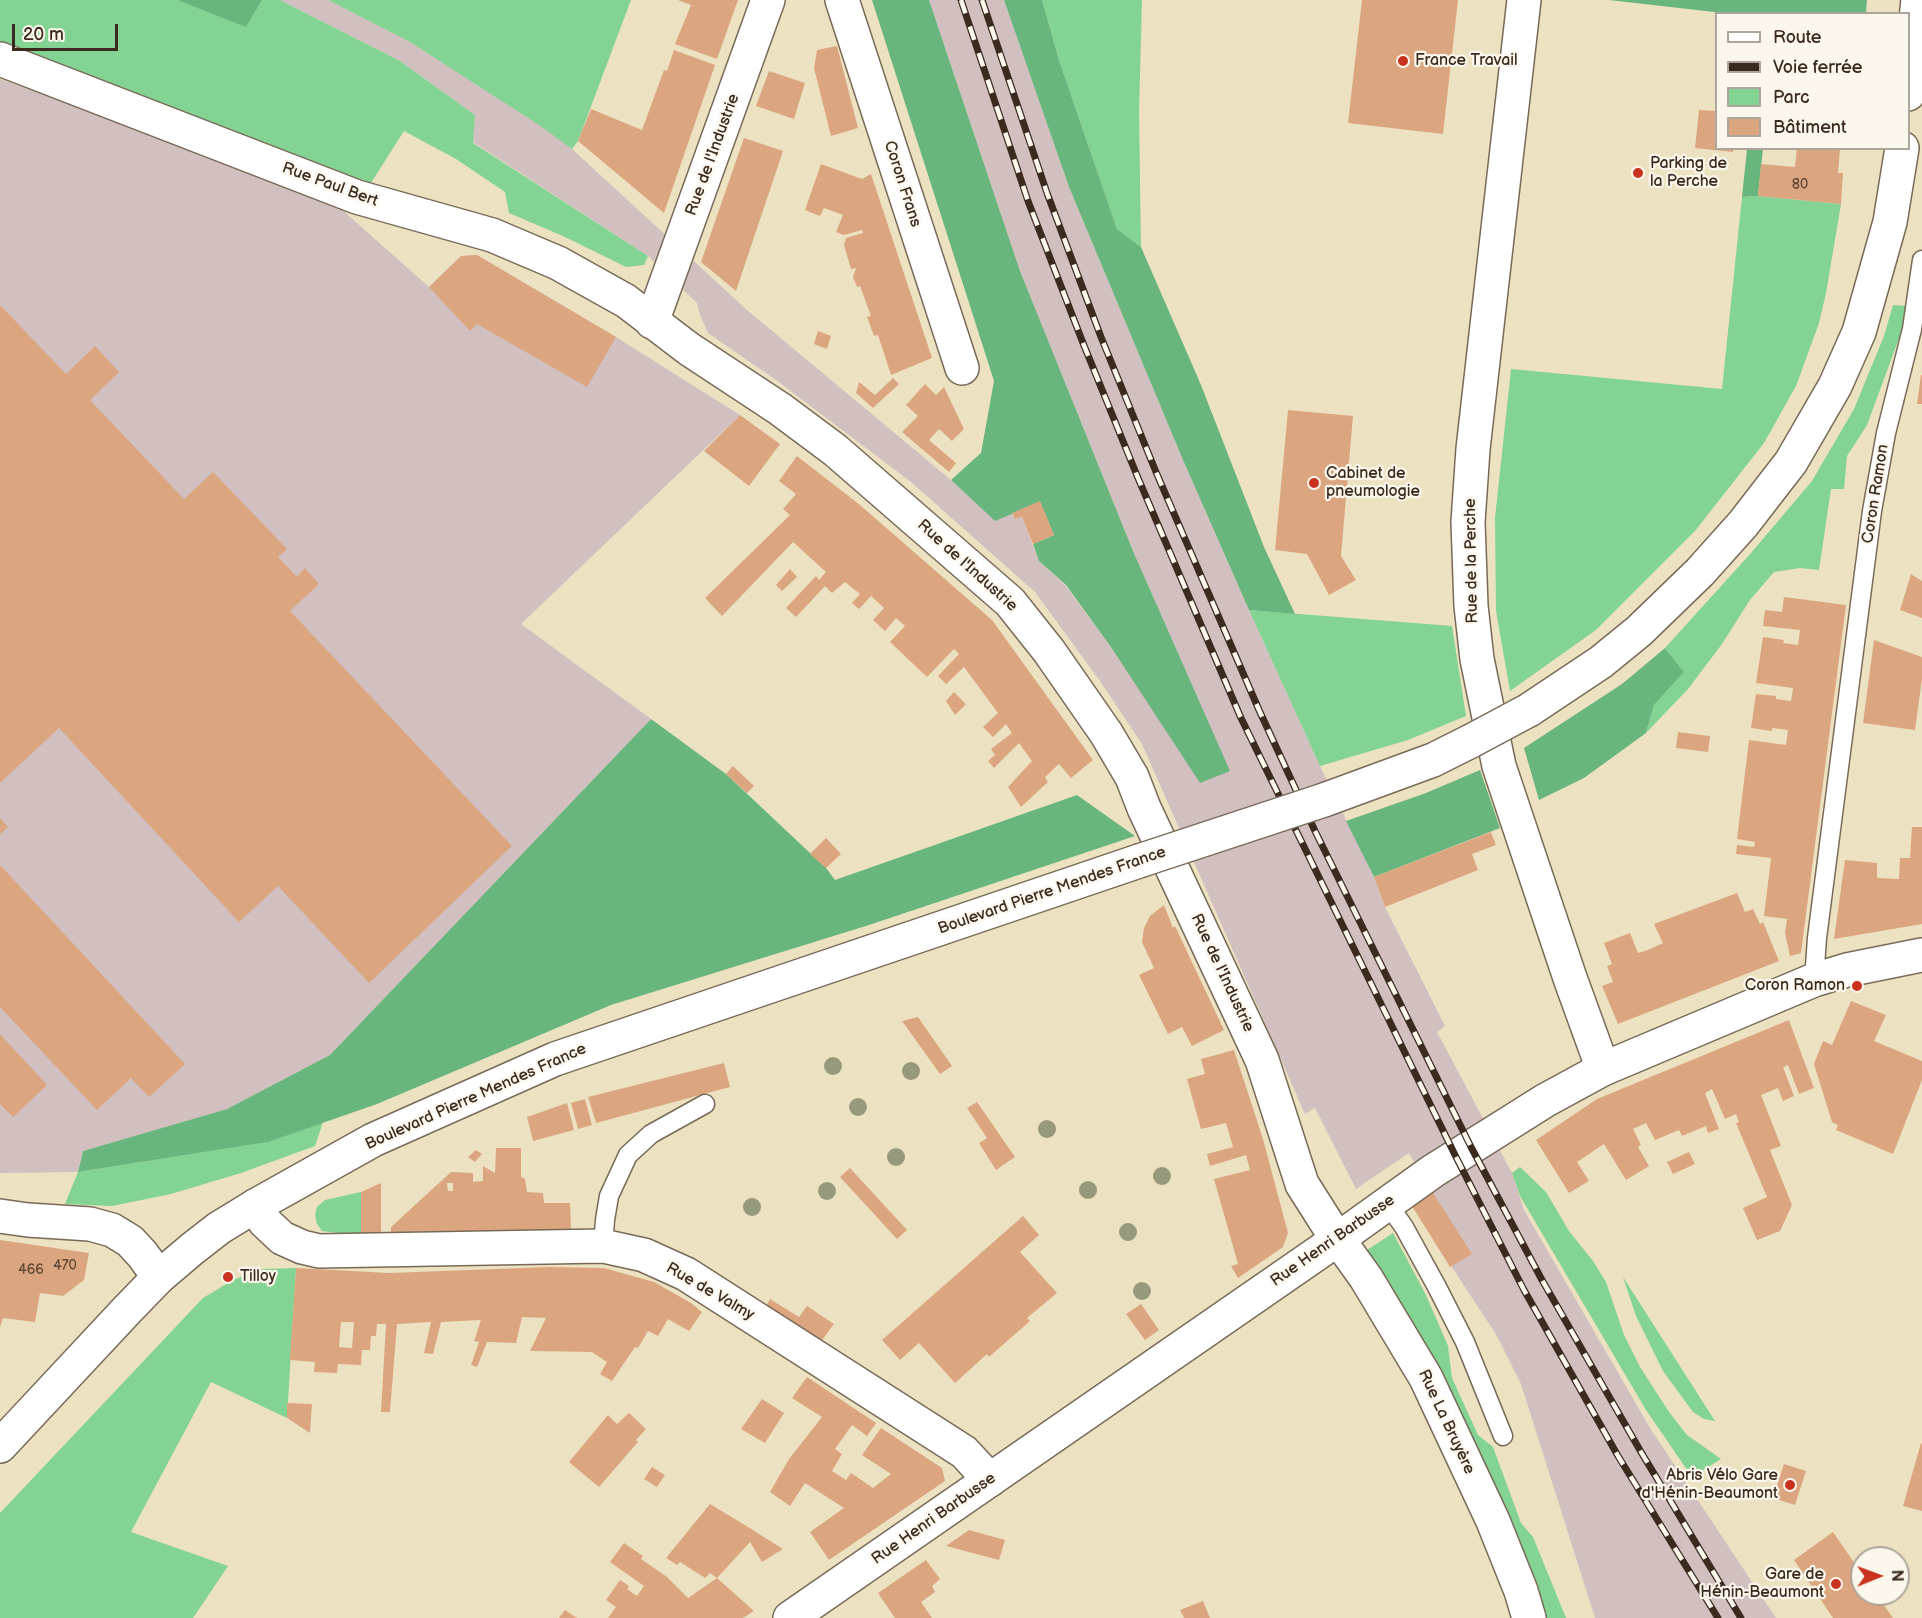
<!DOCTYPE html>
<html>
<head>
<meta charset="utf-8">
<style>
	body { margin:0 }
	#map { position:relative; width:1922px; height:1618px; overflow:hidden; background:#ece2c2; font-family:"Balsamiq Sans",sans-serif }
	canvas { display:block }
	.legend { position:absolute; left:1715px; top:12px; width:195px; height:138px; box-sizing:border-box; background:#fbf7ec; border:2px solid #aea59a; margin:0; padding:8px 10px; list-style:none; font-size:18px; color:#3b2a1e }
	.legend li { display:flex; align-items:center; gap:12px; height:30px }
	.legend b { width:30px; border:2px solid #aea59a }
	.north { position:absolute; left:1850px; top:1546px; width:60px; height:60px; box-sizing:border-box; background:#fbf7ec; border:2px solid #aea59a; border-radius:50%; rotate:89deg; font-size:16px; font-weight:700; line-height:24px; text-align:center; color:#3b2a1e }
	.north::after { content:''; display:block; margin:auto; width:21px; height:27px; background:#c8321e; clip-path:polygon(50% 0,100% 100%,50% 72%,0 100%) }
	.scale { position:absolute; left:12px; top:24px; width:106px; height:27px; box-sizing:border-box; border:3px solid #3b2a1e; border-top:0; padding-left:8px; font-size:18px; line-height:21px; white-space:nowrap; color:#3b2a1e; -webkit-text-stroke:4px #fbf7ec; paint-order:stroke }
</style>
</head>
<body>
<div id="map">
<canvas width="1922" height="1618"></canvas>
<ul class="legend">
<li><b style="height:8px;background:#fff"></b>Route</li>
<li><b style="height:8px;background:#3b2a1e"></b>Voie ferrée</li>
<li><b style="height:16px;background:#82d394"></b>Parc</li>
<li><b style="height:16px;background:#dba67f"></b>Bâtiment</li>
</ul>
<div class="north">N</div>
<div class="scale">20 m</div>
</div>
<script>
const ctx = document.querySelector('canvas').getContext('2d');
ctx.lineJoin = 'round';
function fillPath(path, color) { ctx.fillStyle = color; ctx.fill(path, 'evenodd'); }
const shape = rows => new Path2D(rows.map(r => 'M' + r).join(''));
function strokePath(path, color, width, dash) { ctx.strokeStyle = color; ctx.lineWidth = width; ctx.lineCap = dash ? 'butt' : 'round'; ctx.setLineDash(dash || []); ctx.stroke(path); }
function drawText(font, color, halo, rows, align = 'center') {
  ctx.font = font + ' "Balsamiq Sans",sans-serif'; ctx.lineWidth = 4.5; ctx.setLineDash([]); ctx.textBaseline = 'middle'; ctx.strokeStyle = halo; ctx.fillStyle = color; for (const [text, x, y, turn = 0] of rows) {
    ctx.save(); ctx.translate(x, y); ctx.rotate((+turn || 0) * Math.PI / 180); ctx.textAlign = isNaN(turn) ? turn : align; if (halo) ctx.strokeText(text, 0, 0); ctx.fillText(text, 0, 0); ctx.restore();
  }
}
fillPath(shape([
	[280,0,328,0,410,42,540,125,572,149,747,310,951,480,995,520,1012,513,1015,519,1022,517,1039,561,1065,585,1113,650,1229,770,1133,551,1020,271,929,0,1004,0,1069,187,1183,460,1249,610,1320,766,1374,877,1385,907,1445,1026,1437,1032,1512,1173,1524,1210,1650,1428,1776,1618,1595,1618,1521,1384,1497,1336,1412,1206,1432,1192,1409,1153,1356,1189,1315,1108,1305,1114,1142,744,1100,681,1035,592,911,482,776,380,708,333,700,315,697,303,648,256,473,142,475,115,400,61],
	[0,79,187,146,339,207,429,287,461,256,477,255,616,337,740,415,521,624,651,719,330,1055,227,1109,83,1151,78,1172,0,1173]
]), '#d2bfc0');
fillPath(shape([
	[0,0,177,0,246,26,262,0,280,0,400,61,475,115,473,143,648,256,644,265,626,267,565,237,509,213,505,192,456,159,404,131,371,183,0,46],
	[328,0,631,0,578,141,572,149,539,125,410,42],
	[1042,0,1142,0,1139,111,1141,247,1117,229,1059,60],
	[1758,196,1841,204,1826,293,1819,323,1796,386,1764,443,1695,531,1596,630,1510,691,1496,611,1495,518,1511,369,1722,389,1742,197],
	[1893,305,1907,306,1905,322,1867,425,1847,456,1844,489,1831,489,1819,570,1800,568,1774,572,1750,600,1722,644,1688,689,1646,733,1654,705,1684,672,1665,648,1751,553,1812,481,1854,409,1884,336],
	[1249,610,1452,626,1466,716,1408,740,1320,766],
	[323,1122,315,1146,241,1173,171,1194,112,1206,65,1204,78,1172,267,1142],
	[1520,1167,1546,1192,1569,1231,1593,1261,1606,1282,1624,1335,1640,1367,1669,1412,1687,1435,1721,1459,1692,1477,1646,1410,1520,1196,1512,1173],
	[361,1192,361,1236,322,1231,317,1224,315,1215,317,1207,325,1200],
	[1393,1233,1426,1295,1448,1346,1452,1378,1478,1435,1493,1447,1521,1523,1533,1537,1566,1618,1544,1618,1445,1379,1367,1250],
	[296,1268,287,1418,211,1382,131,1532,228,1566,193,1618,0,1618,0,1513,203,1298,233,1280,262,1269],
	[1623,1277,1715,1421,1704,1419,1693,1412,1663,1371,1636,1316]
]), '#82d394');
fillPath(shape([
	[177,0,262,0,246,27],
	[872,0,929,0,1020,271,1133,551,1230,771,1200,783,1113,650,1066,585,1039,561,1033,544,1054,535,1040,502,995,521,951,480,981,453,994,381],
	[1004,0,1042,0,1059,60,1117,229,1141,247,1201,385,1264,547,1295,614,1249,610,1183,460,1069,187],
	[1609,0,1867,0,1866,13,1732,14],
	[1747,149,1763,149,1758,196,1742,197],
	[1665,648,1684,672,1654,705,1646,733,1584,778,1539,800,1524,748,1622,684],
	[651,719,726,774,826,868,835,880,1077,795,1135,836,869,925,611,1005,377,1104,268,1142,78,1172,83,1151,227,1109,330,1055],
	[1480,770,1500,828,1374,877,1346,821,1426,793]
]), '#69b57e');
fillPath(shape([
	[678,0,738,0,717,59,675,44,691,5],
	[1362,0,1458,0,1443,134,1348,123],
	[837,46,858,128,831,136,814,68,817,50],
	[674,50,715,65,664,213,578,141,591,109,642,130,664,70,667,71],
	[769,71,805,83,794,119,756,106],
	[1699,110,1716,111,1716,148,1733,148,1733,152,1695,148],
	[744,138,783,151,736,291,701,262],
	[1797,148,1840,148,1838,173,1843,173,1841,204,1758,196,1761,164,1795,167],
	[821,164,862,179,871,174,932,358,891,375,878,335,874,336,867,317,871,316,860,286,857,287,853,277,856,268,851,269,844,245,846,238,863,233,862,230,844,235,836,232,843,215,824,208,820,216,805,210],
	[477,255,616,337,587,387,477,324,470,331,429,287,461,256],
	[0,305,66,374,95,346,119,372,90,400,184,499,213,472,287,549,278,557,297,577,305,568,319,584,290,611,512,846,369,983,278,886,239,922,59,728,0,783],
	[818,331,831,336,827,349,814,344],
	[1921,375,1922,375,1922,404,1917,404],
	[893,378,899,384,873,408,856,393,859,382,875,395],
	[925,384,936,395,944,387,964,429,952,441,939,429,929,440,956,463,949,472,902,432,918,416,906,405],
	[1288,410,1353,416,1341,556,1356,580,1329,595,1307,554,1275,550],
	[740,415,780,444,749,486,704,451],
	[797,456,860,505,992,620,1093,760,1071,778,1059,764,1045,777,1048,782,1021,807,1008,787,1032,761,1019,743,994,768,988,761,995,755,991,749,1012,733,1006,724,993,737,983,727,998,713,964,667,946,684,938,676,959,654,954,649,927,677,890,642,905,626,896,618,885,631,873,620,884,608,871,596,859,609,852,603,860,594,845,582,832,593,825,586,796,617,786,608,816,576,819,580,826,572,793,542,722,616,705,598,790,515,783,509,796,494,779,481],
	[1040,501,1054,535,1033,544,1022,517,1015,519,1012,513],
	[790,569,797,577,782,591,776,585],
	[1911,574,1922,581,1922,618,1900,610],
	[1784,597,1846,605,1801,953,1790,956,1785,933,1787,919,1764,916,1771,858,1736,854,1737,845,1754,847,1755,842,1737,839,1749,740,1786,745,1788,730,1772,728,1772,731,1751,728,1756,694,1776,696,1776,699,1791,701,1793,688,1756,683,1763,637,1784,640,1783,643,1798,645,1800,630,1763,626,1765,610,1782,612],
	[1874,640,1922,657,1922,679,1915,730,1863,723],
	[954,692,966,704,955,715,946,701],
	[1678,732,1710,736,1708,752,1676,748],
	[733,766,754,786,747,793,726,774],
	[0,818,8,827,0,834],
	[1912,827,1922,827,1922,924,1834,939,1845,860,1877,863,1877,878,1899,879,1900,858,1910,858],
	[1491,832,1496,845,1472,854,1478,870,1385,907,1374,877],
	[826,838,841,854,826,868,810,854],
	[0,865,185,1064,149,1097,131,1078,97,1110,0,1007],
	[1737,893,1745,912,1753,909,1760,924,1763,922,1779,961,1618,1024,1602,986,1613,982,1607,966,1612,964,1604,943,1630,933,1638,953,1648,950,1663,943,1654,924],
	[1164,905,1173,928,1175,926,1224,1030,1192,1046,1182,1027,1168,1034,1139,975,1154,968,1142,942,1144,928,1150,916],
	[1851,1001,1886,1015,1874,1041,1922,1061,1922,1080,1893,1154,1836,1130,1838,1125,1832,1122,1814,1064,1823,1041,1832,1045],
	[918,1017,952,1066,940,1074,902,1021],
	[1789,1020,1814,1088,1799,1094,1788,1065,1783,1067,1794,1096,1783,1101,1778,1088,1761,1095,1781,1146,1770,1150,1792,1205,1780,1231,1757,1240,1743,1208,1767,1197,1736,1123,1739,1122,1736,1114,1725,1119,1712,1089,1705,1093,1719,1129,1708,1133,1706,1126,1682,1136,1679,1130,1655,1140,1646,1123,1633,1129,1641,1145,1638,1147,1649,1166,1626,1180,1604,1144,1577,1162,1589,1181,1569,1193,1536,1140,1597,1099],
	[0,1034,47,1085,13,1117,0,1104],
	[1234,1050,1263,1139,1288,1233,1283,1247,1238,1278,1231,1266,1238,1264,1214,1179,1250,1170,1246,1155,1210,1166,1207,1154,1233,1147,1226,1123,1201,1129,1187,1079,1205,1074,1201,1059],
	[724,1063,730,1087,596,1123,588,1097],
	[585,1099,592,1125,578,1129,571,1103],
	[977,1102,1015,1157,996,1170,979,1143,987,1138,967,1108],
	[567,1103,574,1130,533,1141,527,1117],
	[496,1148,521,1148,521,1177,525,1179,527,1192,543,1193,544,1203,570,1203,571,1229,391,1236,391,1227,451,1172,473,1173,473,1182,483,1181,483,1166,495,1173],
	[447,1183,453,1183,453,1191,448,1191],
	[476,1150,482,1154,475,1162,468,1157],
	[1689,1152,1695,1164,1673,1174,1667,1162],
	[850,1168,907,1230,897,1239,840,1177],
	[381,1183,381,1235,361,1236,361,1192],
	[1433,1193,1472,1254,1450,1267,1412,1206],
	[1023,1216,1039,1235,1020,1252,1057,1293,1027,1318,1030,1321,989,1357,987,1354,955,1383,919,1343,900,1360,882,1340],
	[0,1240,89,1253,84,1280,63,1296,40,1293,35,1322,3,1318,0,1327],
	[548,1267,604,1268,654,1282,691,1303,702,1312,689,1331,668,1319,658,1336,648,1331,638,1348,635,1347,612,1381,600,1374,607,1362,592,1352,530,1351,546,1318,522,1317,516,1343,487,1342,477,1367,471,1365,479,1342,474,1341,481,1320,441,1322,433,1354,424,1353,431,1322,397,1324,390,1412,381,1412,386,1324,377,1324,376,1336,371,1336,370,1350,362,1350,361,1365,338,1364,337,1373,314,1372,315,1362,290,1360,296,1268,389,1273],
	[341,1322,354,1322,352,1348,339,1347],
	[770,1299,799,1317,807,1306,834,1324,820,1343,765,1308],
	[1141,1304,1159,1330,1145,1340,1126,1314],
	[807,1377,876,1423,867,1436,852,1425,835,1449,842,1454,832,1471,846,1480,851,1473,873,1488,891,1474,862,1455,881,1428,942,1468,945,1481,829,1560,810,1532,844,1508,805,1483,790,1506,770,1492,789,1459,822,1417,792,1398],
	[762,1399,784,1413,765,1443,741,1429],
	[287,1403,312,1404,310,1433,287,1418],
	[629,1413,646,1429,636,1440,638,1442,599,1487,569,1462,608,1415,617,1424],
	[1921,1443,1922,1444,1922,1511,1903,1506],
	[1784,1464,1806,1471,1795,1505,1773,1498],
	[652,1467,665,1475,657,1487,644,1479],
	[710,1504,748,1527,783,1549,762,1562,750,1542,717,1578,710,1573,705,1578,680,1562,677,1565,666,1558],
	[969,1530,1005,1540,999,1560,946,1546],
	[1833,1532,1862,1574,1862,1594,1876,1594,1893,1618,1833,1618,1794,1560],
	[624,1543,643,1556,641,1559,667,1577,688,1598,717,1578,754,1611,743,1618,608,1618,616,1607,606,1600,620,1580,629,1586,627,1589,637,1596,644,1586,610,1562],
	[926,1560,940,1579,932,1586,935,1592,921,1602,932,1618,895,1618,878,1593],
	[1203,1601,1210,1618,1184,1618,1180,1610],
	[565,1610,577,1618,559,1618]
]), '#dba67f');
const service = shape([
	[1814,980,1817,938,1872,511,1886,433,1912,329,1922,260],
	[1387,1203,1404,1227,1437,1287,1465,1342,1503,1436],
	[603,1246,605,1220,609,1196,628,1155,651,1134,705,1104]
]);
const minor = shape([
	[842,0,962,368],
	[1524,0,1473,449,1468,522,1471,606,1477,659,1499,766,1570,978,1603,1069],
	[0,59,357,197,492,235,558,263,626,301,689,349,780,409,835,450,1010,602,1049,651,1106,733,1132,777,1144,808,1262,1060,1302,1184,1328,1225,1366,1278,1426,1378,1493,1521,1521,1591,1529,1618],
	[652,322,768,0],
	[255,1206,265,1222,282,1238,302,1247,319,1251,603,1246,644,1255,686,1274,964,1452,990,1480]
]);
const tertiary = shape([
	[0,1216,28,1220,90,1224,112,1230,130,1241,142,1254,159,1277],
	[790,1618,1338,1239,1433,1171,1546,1100,1603,1069,1814,980,1847,970,1922,955]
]);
const secondary = shape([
	[1908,94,1918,0],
	[1529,710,1601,662,1639,631,1700,572,1743,524,1791,462,1835,386,1859,332,1890,222,1902,148],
	[1324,800,1433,760,1471,741],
	[0,1446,127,1310,159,1277,192,1249,219,1228,255,1206,373,1140,555,1059,1139,861]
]);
strokePath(service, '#796a57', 21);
strokePath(minor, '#796a57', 36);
strokePath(tertiary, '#796a57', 36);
strokePath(secondary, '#796a57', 36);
strokePath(service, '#fff', 18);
strokePath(minor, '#fff', 33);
strokePath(tertiary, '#fff', 33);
strokePath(secondary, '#fff', 33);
const rail = shape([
	[961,0,1028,201,1083,343,1138,478,1241,718,1456,1157,1524,1290,1618,1456,1718,1618],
	[982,0,1047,193,1101,337,1156,472,1259,710,1315,831,1471,1147,1542,1280,1641,1452,1741,1618]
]);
strokePath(rail, '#3b2a1e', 7);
strokePath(rail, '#fbf7ec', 4.5, [14]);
const secondaryBridge = shape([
	[1471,741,1529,710],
	[1139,861,1324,800]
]);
strokePath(secondaryBridge, '#796a57', 36, []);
strokePath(secondaryBridge, '#fff', 33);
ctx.fillStyle = '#96997b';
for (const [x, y] of [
	[833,1066],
	[911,1071],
	[858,1107],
	[1047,1129],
	[896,1157],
	[1162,1176],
	[1088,1190],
	[827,1191],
	[752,1207],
	[1128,1232],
	[1142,1291]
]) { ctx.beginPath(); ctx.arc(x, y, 9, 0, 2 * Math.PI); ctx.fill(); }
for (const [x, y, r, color] of [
	[1403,61,6,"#c8321e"],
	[1638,173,6,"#c8321e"],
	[1314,483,6,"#c8321e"],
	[1857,986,6,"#c8321e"],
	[228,1277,6,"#c8321e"],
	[1790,1485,6,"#c8321e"],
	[1836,1584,6,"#c8321e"]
]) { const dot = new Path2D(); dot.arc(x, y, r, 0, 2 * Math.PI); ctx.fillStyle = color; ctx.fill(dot); strokePath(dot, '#fbf7ec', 2); }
drawText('14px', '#634936', null, [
	["80",1800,185],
	["470",65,1266],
	["466",31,1270]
]);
drawText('16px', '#3b2a1e', '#fbf7ec', [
	["France Travail",1415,61],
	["Parking de",1650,164],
	["la Perche",1650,182],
	["Cabinet de",1326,474],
	["pneumologie",1326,492],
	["Coron Ramon",1845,986,"right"],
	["Tilloy",240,1277],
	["Abris Vélo Gare",1778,1476,"right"],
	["d'Hénin-Beaumont",1778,1494,"right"],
	["Gare de",1824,1575,"right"],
	["Hénin-Beaumont",1824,1593,"right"]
], 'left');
drawText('16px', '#3b2a1e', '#fbf7ec', [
	["Rue de l'Industrie",713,155,-70],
	["Coron Frans",902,184,72],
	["Rue Paul Bert",330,185,20],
	["Coron Ramon",1876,494,-81],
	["Rue de la Perche",1472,561,-91],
	["Rue de l'Industrie",967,566,42],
	["Boulevard Pierre Mendes France",1052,891,-19],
	["Rue de l'Industrie",1222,973,65],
	["Boulevard Pierre Mendes France",476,1097,-24],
	["Rue Henri Barbusse",1333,1241,-35],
	["Rue de Valmy",710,1292,30],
	["Rue La Bruyère",1446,1422,65],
	["Rue Henri Barbusse",934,1519,-35]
]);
</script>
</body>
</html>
